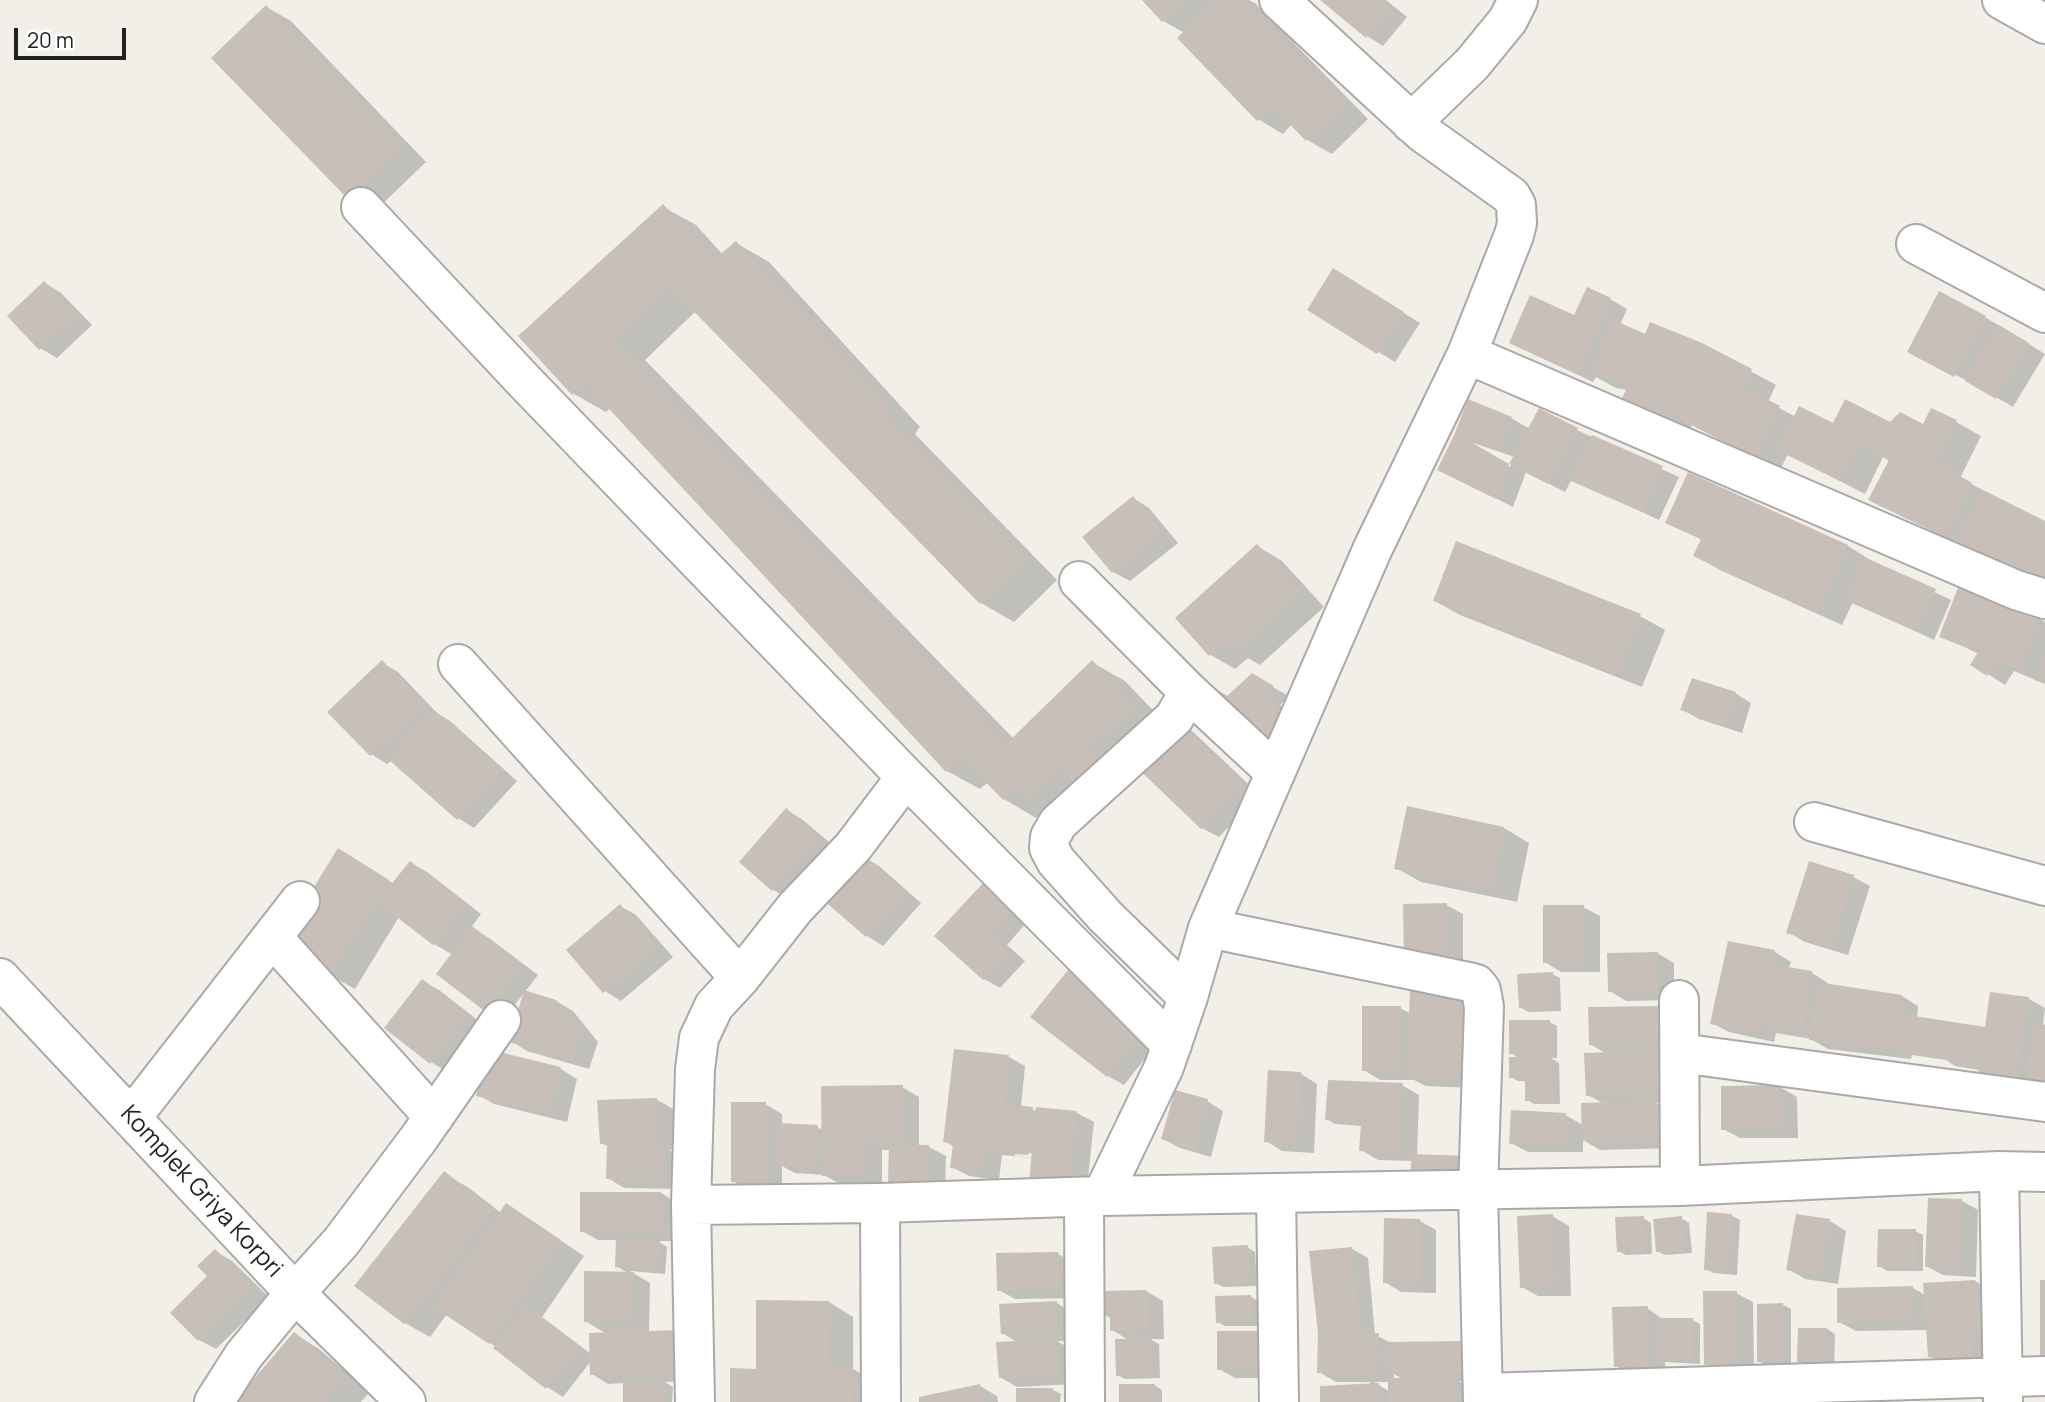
<!DOCTYPE html>
<html>
<head>
<meta charset="utf-8">
<style>
	body { margin:0 }
	#map { position:relative; width:2045px; height:1402px; overflow:hidden; background:#f2efe9; font-family:Manrope,sans-serif }
	canvas { display:block }
	.scale { position:absolute; left:14px; top:28px; width:112px; height:32px; box-sizing:border-box; border:4px solid #222; border-top:0; padding-left:9px; font-size:21px; line-height:24px; white-space:nowrap; color:#222; -webkit-text-stroke:5px #fff; paint-order:stroke }
</style>
</head>
<body>
<div id="map">
<canvas width="2045" height="1402"></canvas>
<div class="scale">20 m</div>
</div>
<script>
const ctx = document.querySelector('canvas').getContext('2d');
ctx.lineJoin = 'round';
function fillPath(path, color) { ctx.fillStyle = color; ctx.fill(path, 'evenodd'); }
const shape = rows => new Path2D(rows.map(r => 'M' + r).join(''));
function strokePath(path, color, width, dash) { ctx.strokeStyle = color; ctx.lineWidth = width; ctx.lineCap = dash ? 'butt' : 'round'; ctx.setLineDash(dash || []); ctx.stroke(path); }
function drawText(font, color, halo, rows, align = 'center') {
  ctx.font = font + ' Manrope,sans-serif'; ctx.lineWidth = 7; ctx.setLineDash([]); ctx.textBaseline = 'middle'; ctx.strokeStyle = halo; ctx.fillStyle = color; for (const [text, x, y, turn = 0] of rows) {
    ctx.save(); ctx.translate(x, y); ctx.rotate((+turn || 0) * Math.PI / 180); ctx.textAlign = isNaN(turn) ? turn : align; if (halo) ctx.strokeText(text, 0, 0); ctx.fillText(text, 0, 0); ctx.restore();
  }
}
fillPath(shape([
	[1144,0,1249,0,1256,4,1368,119,1332,154,1307,140,1292,124,1283,134,1258,119,1185,33,1163,21],
	[1323,0,1386,0,1407,17,1383,46,1367,36],
	[266,7,291,21,426,162,374,212,214,58],
	[663,207,696,225,723,255,736,243,769,262,920,427,915,434,1057,580,1014,622,981,603,696,311,645,360,1014,739,1093,663,1125,681,1168,726,1174,720,1190,729,1260,795,1219,837,1202,828,1133,762,1132,782,1111,802,1091,790,1047,808,1036,818,1004,799,988,782,980,789,947,771,610,408,606,412,574,394,520,336],
	[1350,280,1420,323,1395,362,1309,310],
	[45,283,61,293,92,325,57,358,40,348],
	[1610,299,1627,309,1620,325,1646,337,1702,345,1776,385,1768,402,1796,417,1834,425,1924,426,1956,422,1981,436,1960,478,2045,523,2045,583,1970,548,1969,550,1871,499,1890,461,1883,457,1865,494,1788,454,1780,470,1691,425,1692,436,1647,416,1628,390,1616,388,1596,377,1593,382,1511,343,1575,317],
	[1985,317,2045,354,2013,407,1972,383,1926,361],
	[1469,402,1511,418,1530,429,1577,430,1679,477,1659,520,1572,479,1565,492,1526,472,1513,507,1439,469,1457,434],
	[1470,442,1515,457,1510,467],
	[1689,474,1848,546,1872,561,1871,562,1951,600,1934,640,1853,602,1842,625,1720,570,1695,556,1702,540,1667,522],
	[1133,498,1149,508,1178,543,1130,581,1113,572],
	[1257,546,1282,561,1324,607,1260,665,1248,658,1235,669,1211,655,1177,618],
	[1435,601,1640,616,1665,630,1642,687,1460,615],
	[2039,618,2045,622,2045,684,2014,671,2005,685,1972,664,1979,654,1941,636],
	[382,663,398,672,437,713,450,721,517,781,474,828,458,818,392,760,387,764,371,754],
	[1252,676,1289,696,1280,705,1304,730,1279,754,1210,685,1229,697],
	[1735,693,1751,703,1742,733,1699,719,1683,710],
	[1408,808,1504,828,1529,843,1517,902,1421,882,1396,868],
	[787,810,803,820,836,848,790,899,773,890,741,862],
	[862,856,879,866,921,903,883,946,867,936],
	[411,863,427,872,481,914,471,928,489,938,538,975,503,1020,453,955,434,944,399,917,355,989,330,975,364,865,394,884],
	[1853,877,1870,886,1848,955,1805,942,1788,932],
	[983,886,1000,895,1028,921,1007,945,1025,961,1000,988,984,979],
	[1446,905,1463,914,1463,971,1422,971],
	[620,906,636,915,673,957,621,1001,605,991],
	[1583,907,1600,916,1600,972,1561,972,1545,962],
	[1729,943,1775,952,1791,962,1788,969,1812,973,1828,983,1828,986,1902,996,1918,1006,1917,1019,1986,1029,1992,994,2029,999,2045,1008,2043,1026,2045,1027,2045,1090,1980,1070,1955,1066,1946,1060,1912,1055,1911,1059,1828,1049,1811,1039,1776,1033,1774,1042,1729,1032,1712,1023],
	[1657,953,1674,963,1674,1000,1626,1001,1610,991],
	[1069,972,1085,982,1160,1040,1124,1085,1108,1076],
	[1552,974,1560,978,1561,1011,1528,1012,1520,1007],
	[423,981,439,990,484,1025,447,1072,431,1062],
	[1461,992,1477,1001,1475,1088,1426,1086,1414,1080,1380,1080,1364,1070,1400,1008,1411,1014],
	[556,1001,573,1011,598,1042,589,1069,527,1051,511,1041],
	[1665,1008,1680,1102,1656,1103,1673,1113,1674,1148,1600,1150,1583,1140,1583,1152,1528,1152,1511,1143,1565,1115,1583,1125,1604,1104,1588,1095,1607,1054,1590,1044],
	[1549,1022,1557,1026,1557,1058,1551,1058,1559,1063,1560,1104,1534,1104,1527,1100,1527,1081,1518,1081,1511,1077,1520,1059,1511,1053],
	[488,1052,561,1069,577,1079,567,1122,494,1104,478,1095],
	[1009,1057,1025,1066,1021,1107,1037,1111,1038,1109,1077,1113,1094,1122,1086,1196,1033,1158,1002,1155,999,1180,969,1176,952,1167,954,1147,945,1141],
	[1015,1152,1037,1154,1036,1158,1015,1156],
	[1301,1074,1317,1084,1314,1153,1282,1151,1266,1141],
	[1402,1085,1419,1095,1417,1156,1420,1175,1413,1170,1413,1161,1378,1160,1361,1150,1362,1126,1335,1124,1327,1119],
	[902,1087,919,1097,919,1146,929,1147,946,1156,945,1195,907,1194,891,1150,882,1150,882,1184,840,1184,824,1175,795,1173,782,1166,782,1191,749,1191,733,1181,765,1104,782,1114,782,1125,817,1127,823,1130],
	[1780,1087,1797,1097,1798,1138,1740,1138,1723,1129],
	[656,1099,673,1109,675,1149,669,1150,678,1155,678,1189,624,1188,608,1178,609,1147,601,1143],
	[1207,1101,1223,1111,1211,1157,1180,1148,1163,1139],
	[445,1174,469,1188,501,1213,507,1205,584,1256,542,1317,591,1354,607,1334,585,1321,628,1273,616,1266,618,1240,598,1240,582,1231,661,1193,677,1203,677,1241,657,1241,667,1247,665,1274,630,1271,650,1283,649,1333,696,1381,665,1382,673,1387,672,1402,624,1402,624,1383,608,1384,592,1374,591,1361,563,1397,547,1387,496,1347,447,1314,430,1337,405,1323],
	[1962,1201,1978,1210,1976,1277,1943,1275,1926,1266],
	[1709,1214,1732,1216,1740,1220,1737,1275,1714,1273,1706,1269],
	[1552,1216,1569,1226,1571,1296,1538,1296,1522,1287],
	[1797,1216,1830,1221,1846,1231,1838,1284,1805,1279,1788,1269],
	[1643,1218,1651,1223,1652,1254,1626,1255,1618,1251],
	[1681,1218,1689,1223,1692,1253,1665,1255,1657,1251],
	[1420,1221,1436,1230,1436,1293,1401,1292,1385,1282],
	[1915,1231,1923,1235,1923,1271,1887,1271,1879,1266],
	[1247,1247,1255,1252,1257,1286,1223,1287,1216,1283],
	[1352,1249,1368,1258,1375,1335,1394,1344,1462,1342,1480,1381,1459,1381,1474,1390,1474,1402,1322,1402,1370,1385,1370,1382,1336,1382,1319,1372,1320,1333],
	[1394,1374,1404,1380,1394,1380],
	[1374,1382,1390,1382,1390,1392],
	[215,1251,232,1261,269,1297,216,1349,199,1340,172,1313,209,1276],
	[1058,1254,1074,1263,1076,1298,1015,1299,999,1290],
	[1975,1281,1992,1291,1989,1372,1947,1365,1930,1356,1928,1330,1856,1331,1839,1322,1913,1288,1925,1295],
	[1146,1291,1163,1301,1164,1339,1150,1339,1159,1344,1160,1378,1125,1379,1118,1375,1130,1341,1112,1330,1112,1319,1103,1314],
	[1736,1293,1753,1302,1754,1373,1722,1373,1706,1364],
	[1251,1297,1258,1301,1259,1326,1225,1326,1217,1322],
	[829,1302,853,1317,853,1369,877,1383,877,1402,732,1402,758,1371],
	[1057,1303,1073,1313,1074,1341,1057,1341,1072,1350,1074,1384,1017,1387,1000,1377,1019,1343,1002,1333],
	[1783,1305,1791,1309,1791,1365,1767,1366,1759,1361],
	[1647,1308,1664,1320,1692,1320,1700,1324,1700,1364,1665,1362,1666,1375,1632,1376,1616,1366],
	[1827,1329,1835,1334,1834,1366,1807,1366,1799,1361],
	[1219,1333,1289,1378,1235,1378,1219,1369],
	[295,1334,319,1349,370,1392,361,1402,236,1402],
	[1154,1385,1162,1390,1162,1402,1121,1402],
	[980,1386,997,1396,998,1402,920,1402],
	[1053,1390,1061,1394,1060,1402,1018,1402]
]), '#0003');
fillPath(shape([
	[1142,0,1187,0,1162,22],
	[1217,0,1243,0,1345,103,1306,141,1272,106,1257,121,1177,38],
	[1320,0,1383,0,1391,7,1366,38],
	[266,5,403,147,348,199,211,58],
	[663,204,714,260,736,241,888,407,884,414,1026,560,980,604,670,287,613,341,1006,744,1092,660,1135,705,1088,750,1100,763,1077,784,1062,768,1029,800,1017,787,1003,800,962,757,946,772,585,383,572,395,518,336],
	[1333,268,1404,312,1377,354,1307,310],
	[44,281,77,315,39,350,7,316],
	[1587,287,1611,298,1576,374,1509,343,1530,295,1574,315],
	[1939,291,1986,316,1954,377,1907,352],
	[1614,320,1645,334,1650,322,1702,343,1752,369,1743,387,1780,406,1754,457,1667,412,1667,424,1620,403,1628,385,1614,379,1589,375],
	[1999,325,2029,343,1996,399,1965,381],
	[1468,399,1512,417,1499,449,1455,433],
	[1845,399,1890,422,1900,412,1923,424,1931,408,1957,420,1936,462,1972,483,1944,537,1868,500,1889,460,1858,444,1840,481,1777,450,1799,406,1833,423],
	[1539,408,1578,428,1548,484,1509,464],
	[1455,433,1509,464,1496,499,1437,470],
	[1592,435,1663,466,1642,512,1571,481],
	[1688,472,1848,545,1817,612,1693,556,1701,539,1665,523],
	[1983,490,2045,521,2045,546,2036,569,2045,551,2045,585,2034,576,1956,542],
	[1133,496,1162,533,1112,573,1082,537],
	[1456,541,1641,614,1617,675,1433,601],
	[1257,544,1301,592,1234,652,1225,642,1209,656,1175,618],
	[1864,557,1936,589,1917,632,1845,600],
	[1959,585,2040,617,2019,671,1997,662,1987,676,1970,665,1978,652,1939,637],
	[2045,653,2045,684,2034,680],
	[382,660,424,705,370,756,327,712],
	[1252,673,1274,686,1265,695,1288,720,1261,746,1206,687,1210,683,1224,699],
	[1692,678,1736,692,1725,725,1680,710],
	[433,709,502,770,457,820,388,759],
	[1174,718,1244,785,1201,829,1131,762],
	[1407,806,1504,827,1492,889,1394,869],
	[786,808,820,838,772,891,739,862],
	[338,848,389,880,329,976,287,931],
	[862,854,906,893,866,937,822,899],
	[410,861,466,904,433,945,377,902],
	[1809,861,1854,875,1832,947,1786,933],
	[983,883,1013,911,991,935,1009,951,983,980,934,936],
	[1447,903,1447,963,1404,963,1403,904],
	[620,904,657,947,603,993,566,950],
	[1543,905,1584,905,1584,963,1543,963],
	[472,926,522,964,486,1012,436,974],
	[1728,941,1775,950,1770,964,1812,971,1802,1032,1760,1025,1758,1033,1710,1024],
	[1658,952,1658,992,1608,992,1607,953],
	[1068,970,1144,1029,1107,1077,1030,1017],
	[1553,972,1554,1007,1519,1008,1517,974],
	[422,979,468,1014,430,1064,384,1028],
	[1817,982,1902,995,1901,1014,1985,1027,1990,992,2029,997,2015,1088,1977,1082,1979,1064,1895,1050,1809,1040],
	[1410,989,1461,990,1459,1080,1407,1078],
	[524,990,556,1000,582,1031,572,1061,509,1042],
	[1362,1006,1401,1006,1401,1071,1362,1071],
	[1666,1006,1666,1045,1589,1045,1588,1007],
	[1509,1020,1550,1020,1550,1054,1509,1054],
	[2036,1023,2045,1025,2045,1085,2024,1081],
	[487,1049,561,1067,550,1114,476,1096],
	[954,1049,1009,1055,999,1148,986,1147,983,1171,950,1168,953,1144,943,1142],
	[1662,1050,1664,1093,1586,1096,1584,1053],
	[1552,1056,1553,1101,1525,1101,1525,1078,1509,1078,1509,1057],
	[1268,1070,1301,1072,1297,1144,1264,1142],
	[1328,1080,1403,1083,1400,1153,1359,1151,1361,1123,1325,1120],
	[903,1085,903,1141,866,1141,866,1176,822,1176,821,1086],
	[1781,1085,1781,1129,1721,1130,1721,1086],
	[1175,1090,1208,1099,1194,1149,1161,1139],
	[657,1098,659,1141,618,1142,662,1144,662,1180,606,1179,607,1142,600,1144,597,1100],
	[1657,1101,1658,1139,1582,1141,1581,1103],
	[731,1102,766,1102,766,1182,731,1182],
	[1005,1104,1033,1107,1028,1155,1000,1153],
	[1036,1107,1077,1111,1070,1187,1029,1183],
	[1511,1110,1566,1113,1567,1144,1509,1144],
	[778,1123,818,1125,816,1167,776,1165],
	[889,1144,929,1145,929,1187,888,1186],
	[1411,1154,1471,1156,1470,1174,1411,1171],
	[444,1171,493,1209,404,1324,354,1286],
	[580,1192,661,1192,661,1232,580,1232],
	[1928,1198,1962,1199,1959,1268,1925,1267],
	[506,1203,561,1240,489,1344,434,1307],
	[1707,1212,1732,1214,1729,1272,1704,1270],
	[1553,1214,1555,1287,1520,1288,1517,1216],
	[1796,1214,1830,1219,1821,1275,1786,1270],
	[1644,1216,1645,1251,1617,1252,1615,1217],
	[1682,1216,1685,1250,1656,1252,1653,1219],
	[1384,1218,1420,1219,1420,1284,1383,1283],
	[1878,1229,1916,1229,1915,1268,1877,1267],
	[616,1237,660,1240,658,1270,615,1267],
	[1248,1245,1250,1282,1214,1284,1212,1247],
	[1352,1247,1359,1328,1318,1333,1309,1251],
	[215,1249,253,1287,198,1341,170,1313,207,1276,197,1266],
	[1058,1252,1060,1289,997,1291,996,1253],
	[584,1271,634,1272,633,1322,584,1322],
	[1975,1280,1995,1327,1970,1337,1973,1364,1928,1357,1923,1283],
	[2040,1280,2045,1280,2045,1366,2040,1366],
	[1913,1286,1914,1321,1837,1323,1837,1288],
	[1147,1290,1148,1330,1110,1331,1110,1315,1102,1315,1102,1291],
	[1703,1291,1737,1291,1738,1364,1704,1365],
	[1251,1295,1252,1322,1216,1323,1215,1296],
	[756,1300,829,1301,828,1367,853,1367,852,1402,730,1402,730,1368,756,1369],
	[1057,1301,1058,1332,1001,1334,999,1304],
	[1783,1303,1783,1362,1757,1362,1757,1304],
	[526,1306,579,1346,546,1389,493,1348],
	[1648,1306,1649,1366,1614,1367,1612,1307],
	[1659,1318,1693,1318,1692,1360,1658,1360],
	[1798,1328,1827,1328,1827,1362,1797,1362],
	[678,1330,680,1373,590,1375,589,1333],
	[1217,1331,1273,1331,1273,1369,1217,1370],
	[294,1332,346,1376,324,1402,234,1402],
	[1318,1333,1379,1333,1378,1374,1317,1373],
	[1152,1338,1153,1374,1116,1376,1115,1339],
	[1056,1339,1058,1375,999,1378,996,1342],
	[1463,1341,1464,1372,1390,1374,1389,1342],
	[1388,1378,1457,1378,1457,1402,1388,1402],
	[623,1381,666,1381,664,1402,623,1402],
	[1379,1383,1379,1402,1320,1402,1320,1386],
	[980,1384,984,1402,919,1402,919,1397],
	[1119,1384,1155,1384,1155,1402,1119,1402],
	[1016,1388,1053,1388,1053,1402,1016,1402]
]), '#c7bfb8');
const minor = shape([
	[2002,0,2045,24],
	[1411,123,1472,64,1508,20,1518,0],
	[361,207,525,382,906,777,1172,1045],
	[1916,244,2045,313],
	[1467,354,2016,590,2045,599],
	[1079,581,1189,692,1275,772],
	[458,664,740,978],
	[1814,822,2045,886],
	[1208,928,1469,982,1476,984,1481,990,1484,1007,1478,1191,1483,1402],
	[272,937,434,1117],
	[0,978,295,1293,406,1402],
	[1188,997,1105,916,1056,861,1049,848,1050,837,1058,823,1174,718,1189,692],
	[1679,1000,1680,1186],
	[1680,1053,2045,1102],
	[131,1118,300,901],
	[1999,1171,2003,1400],
	[1276,1194,1279,1402],
	[1102,1196,1164,1067,1188,997,1208,928,1373,548,1467,354,1514,235,1517,223,1516,205,1511,196,1423,133,1279,0],
	[1084,1197,1085,1402],
	[880,1203,881,1402],
	[691,1205,880,1203,1102,1196,1680,1186,1999,1171,2045,1172],
	[1483,1393,2045,1376],
	[214,1402,244,1355,295,1293,341,1242,419,1138,501,1020],
	[695,1402,691,1205,695,1069,699,1038,714,1006,740,978,795,908,853,847,906,777]
]);
strokePath(minor, '#a9a9a9', 42);
strokePath(minor, '#fff', 38);
drawText('24px', '#222', '#fff', [
	["Komplek Griya Korpri",201,1192,47]
]);
</script>
</body>
</html>
